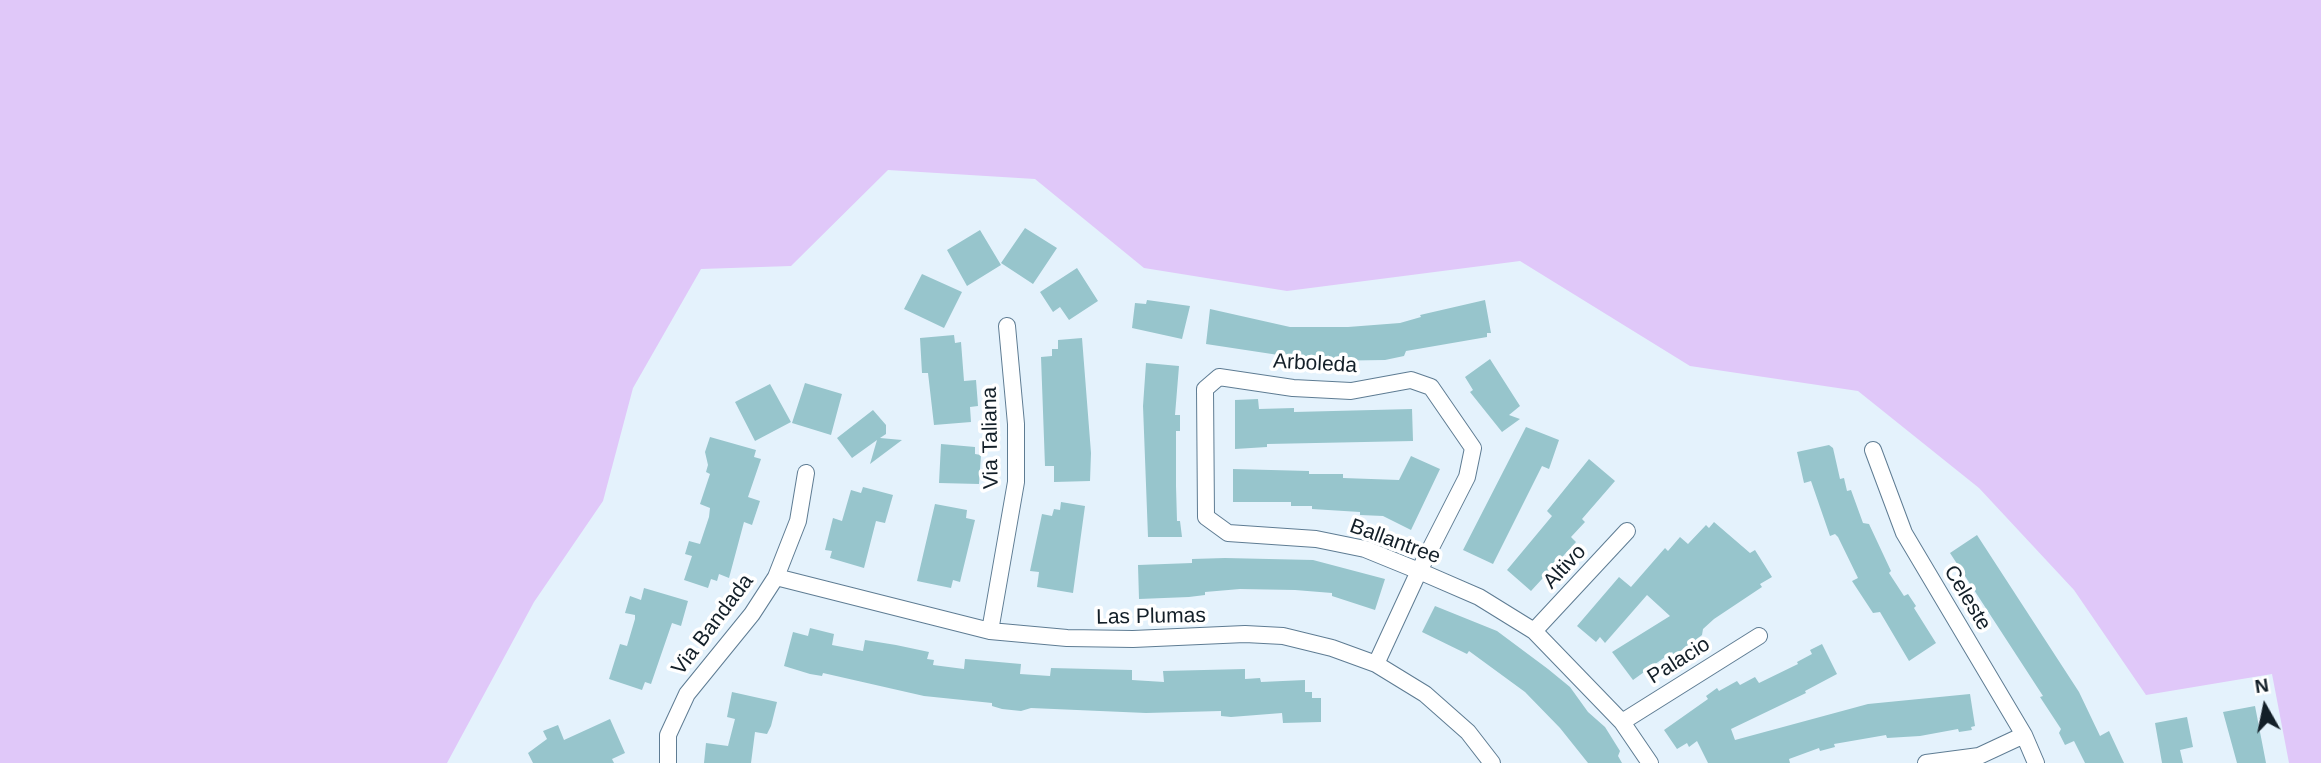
<!DOCTYPE html>
<html>
<head>
<meta charset="utf-8">
<style>
	body { margin:0 }
	#map { position:relative; width:2321px; height:763px; overflow:hidden; background:#e4f2fc; font-family:Helvetica,sans-serif }
	canvas { display:block }
	.north { position:absolute; left:2230px; top:672px; width:70px; height:70px; -webkit-text-stroke:5px #fff; paint-order:stroke; rotate:351deg; font-size:19px; font-weight:700; line-height:28px; text-align:center; color:#131f28 }
	.north::after { content:''; display:block; margin:auto; width:24px; height:32px; background:#131f28; clip-path:polygon(50% 0,100% 100%,50% 72%,0 100%) }
</style>
</head>
<body>
<div id="map">
<canvas width="2321" height="763"></canvas>
<div class="north">N</div>
</div>
<script>
const ctx = document.querySelector('canvas').getContext('2d');
ctx.lineJoin = 'round';
function fillPath(path, color) { ctx.fillStyle = color; ctx.fill(path, 'evenodd'); }
const shape = rows => new Path2D(rows.map(r => 'M' + r).join(''));
function strokePath(path, color, width, dash) { ctx.strokeStyle = color; ctx.lineWidth = width; ctx.lineCap = dash ? 'butt' : 'round'; ctx.setLineDash(dash || []); ctx.stroke(path); }
function drawText(font, color, halo, rows, align = 'center') {
  ctx.font = font + ' Helvetica,sans-serif'; ctx.lineWidth = 7; ctx.setLineDash([]); ctx.textBaseline = 'middle'; ctx.strokeStyle = halo; ctx.fillStyle = color; for (const [text, x, y, turn = 0] of rows) {
    ctx.save(); ctx.translate(x, y); ctx.rotate((+turn || 0) * Math.PI / 180); ctx.textAlign = isNaN(turn) ? turn : align; if (halo) ctx.strokeText(text, 0, 0); ctx.fillText(text, 0, 0); ctx.restore();
  }
}
fillPath(shape([
	[0,0,2321,0,2321,763,2289,763,2272,674,2146,695,2074,590,1979,488,1858,391,1690,366,1520,261,1287,291,1144,268,1035,179,888,170,791,266,701,269,633,388,603,501,534,602,447,763,0,763]
]), '#e0c8f9');
fillPath(shape([
	[1025,228,1057,248,1033,284,1001,263],
	[980,230,1001,265,967,286,947,250],
	[1077,268,1098,301,1069,320,1060,307,1053,312,1040,292],
	[922,274,962,292,944,328,904,309],
	[1147,300,1190,306,1182,339,1132,328,1135,303,1146,304],
	[1485,300,1491,333,1487,333,1487,337,1406,351,1404,356,1385,360,1318,361,1206,344,1210,309,1290,327,1348,327,1400,323,1421,317,1420,315],
	[954,335,955,343,961,342,964,381,976,380,978,406,970,407,971,422,934,425,928,373,922,373,920,338],
	[1082,338,1091,453,1090,481,1054,482,1054,466,1045,466,1041,357,1052,356,1052,349,1058,349,1058,340],
	[1490,359,1520,406,1509,415,1520,419,1502,432,1470,392,1473,390,1465,377],
	[1146,363,1179,366,1175,415,1180,415,1180,431,1176,431,1176,486,1177,521,1180,521,1182,537,1148,537,1143,406],
	[805,383,842,394,831,435,792,423],
	[770,384,791,422,755,441,735,402],
	[1258,399,1259,409,1294,408,1294,412,1412,409,1413,441,1267,444,1267,447,1235,449,1235,400],
	[873,410,886,425,886,434,880,438,902,440,870,464,877,440,852,458,837,438],
	[1526,427,1559,440,1549,469,1542,466,1493,564,1463,550],
	[710,437,756,450,754,457,761,459,748,497,760,501,752,525,744,522,729,578,719,574,717,581,711,579,708,588,684,580,692,556,685,554,689,541,700,544,709,517,710,508,700,504,710,474,706,472,708,465,705,452],
	[941,444,975,447,975,454,981,455,979,484,939,483],
	[1829,445,1833,448,1840,479,1844,478,1847,491,1851,490,1863,523,1869,524,1891,571,1889,573,1904,596,1908,594,1916,606,1914,608,1936,643,1909,661,1880,612,1873,613,1852,581,1858,578,1838,537,1835,534,1830,536,1811,481,1804,483,1797,452],
	[1411,456,1440,469,1411,530,1383,516,1360,515,1360,512,1312,509,1312,506,1291,506,1291,502,1233,502,1233,469,1309,471,1309,474,1343,474,1343,478,1399,480],
	[1589,459,1615,481,1582,519,1585,522,1571,537,1576,542,1531,591,1507,570,1552,516,1547,511],
	[863,487,893,495,885,523,876,521,864,568,830,558,832,551,825,550,833,518,842,521,851,490,861,493],
	[1061,502,1085,506,1073,593,1037,587,1039,572,1030,571,1042,514,1052,516,1054,509,1060,510],
	[935,504,967,510,966,518,975,520,960,582,953,580,951,588,917,581],
	[1714,522,1750,553,1755,550,1772,577,1760,584,1762,587,1714,619,1703,629,1702,635,1685,648,1674,655,1672,652,1633,680,1612,652,1670,616,1647,595,1605,643,1600,637,1596,642,1577,626,1619,577,1631,587,1665,548,1668,551,1680,537,1688,544,1706,525,1709,528],
	[1977,535,2079,692,2100,736,2109,731,2124,763,2085,763,2074,741,2065,745,2059,733,2061,729,2040,697,2043,696,1950,553],
	[1225,558,1313,560,1385,579,1375,610,1332,596,1332,593,1295,590,1240,589,1205,592,1205,595,1189,597,1139,599,1138,565,1192,563,1192,559],
	[644,588,688,601,681,626,672,623,651,684,645,682,642,690,609,679,620,644,627,646,635,619,635,615,625,613,630,596,641,600],
	[1435,606,1497,631,1548,669,1570,687,1588,712,1605,727,1620,751,1618,756,1622,763,1588,763,1560,728,1525,692,1469,651,1467,654,1422,632],
	[810,628,834,634,832,645,863,651,865,640,896,645,929,652,927,659,934,660,933,665,964,669,965,659,1021,664,1020,674,1050,676,1051,668,1132,670,1132,680,1164,682,1163,671,1245,669,1245,679,1260,678,1261,682,1305,680,1305,692,1312,692,1312,698,1321,698,1321,722,1283,723,1282,713,1231,717,1221,716,1221,711,1146,713,1031,708,1021,711,1002,709,992,706,992,703,924,696,823,673,822,676,810,674,784,666,793,632,808,636],
	[1822,644,1837,674,1805,691,1806,693,1731,729,1735,740,1868,704,1970,694,1975,726,1971,727,1972,730,1959,732,1958,729,1920,736,1887,738,1886,735,1834,744,1835,747,1820,751,1819,748,1789,759,1790,763,1708,763,1697,741,1689,747,1687,743,1677,749,1664,730,1708,699,1706,696,1717,688,1719,691,1737,681,1740,685,1755,677,1759,683,1798,664,1797,662,1812,654,1810,650],
	[732,692,777,702,771,726,767,734,755,732,751,763,704,763,706,743,728,746,735,719,727,717],
	[2255,706,2266,763,2237,763,2223,712],
	[2187,717,2193,747,2180,750,2183,763,2162,763,2155,723],
	[610,719,625,753,612,759,614,763,533,763,528,753,547,739,543,731,558,725,564,740]
]), '#97c5cc');
const minor = shape([
	[1873,450,1904,533,2024,735,2036,763],
	[776,577,990,631,1067,638,1133,639,1245,634,1283,636,1332,648,1376,664,1425,694,1468,732,1492,763],
	[990,631,1016,482,1016,424,1007,326],
	[1534,631,1627,531],
	[1376,664,1419,571,1467,477,1473,448,1431,387,1411,380,1351,391,1293,388,1219,377,1205,389,1206,517,1228,533,1316,539,1365,549,1419,571,1479,597,1534,631,1622,722,1650,763],
	[1622,722,1759,636],
	[668,763,668,735,687,694,752,614,776,577,798,521,806,473],
	[1926,763,1979,756,2024,735]
]);
strokePath(minor, '#5e7c93', 18);
strokePath(minor, '#fff', 16);
drawText('21px', '#131f28', '#fff', [
	["Arboleda",1315,364,3],
	["Via Taliana",991,438,-91],
	["Ballantree",1395,542,20],
	["Altivo",1565,567,-47],
	["Celeste",1967,598,59],
	["Las Plumas",1151,617,-1],
	["Via Bandada",713,625,-53],
	["Palacio",1679,661,-32]
]);
</script>
</body>
</html>
